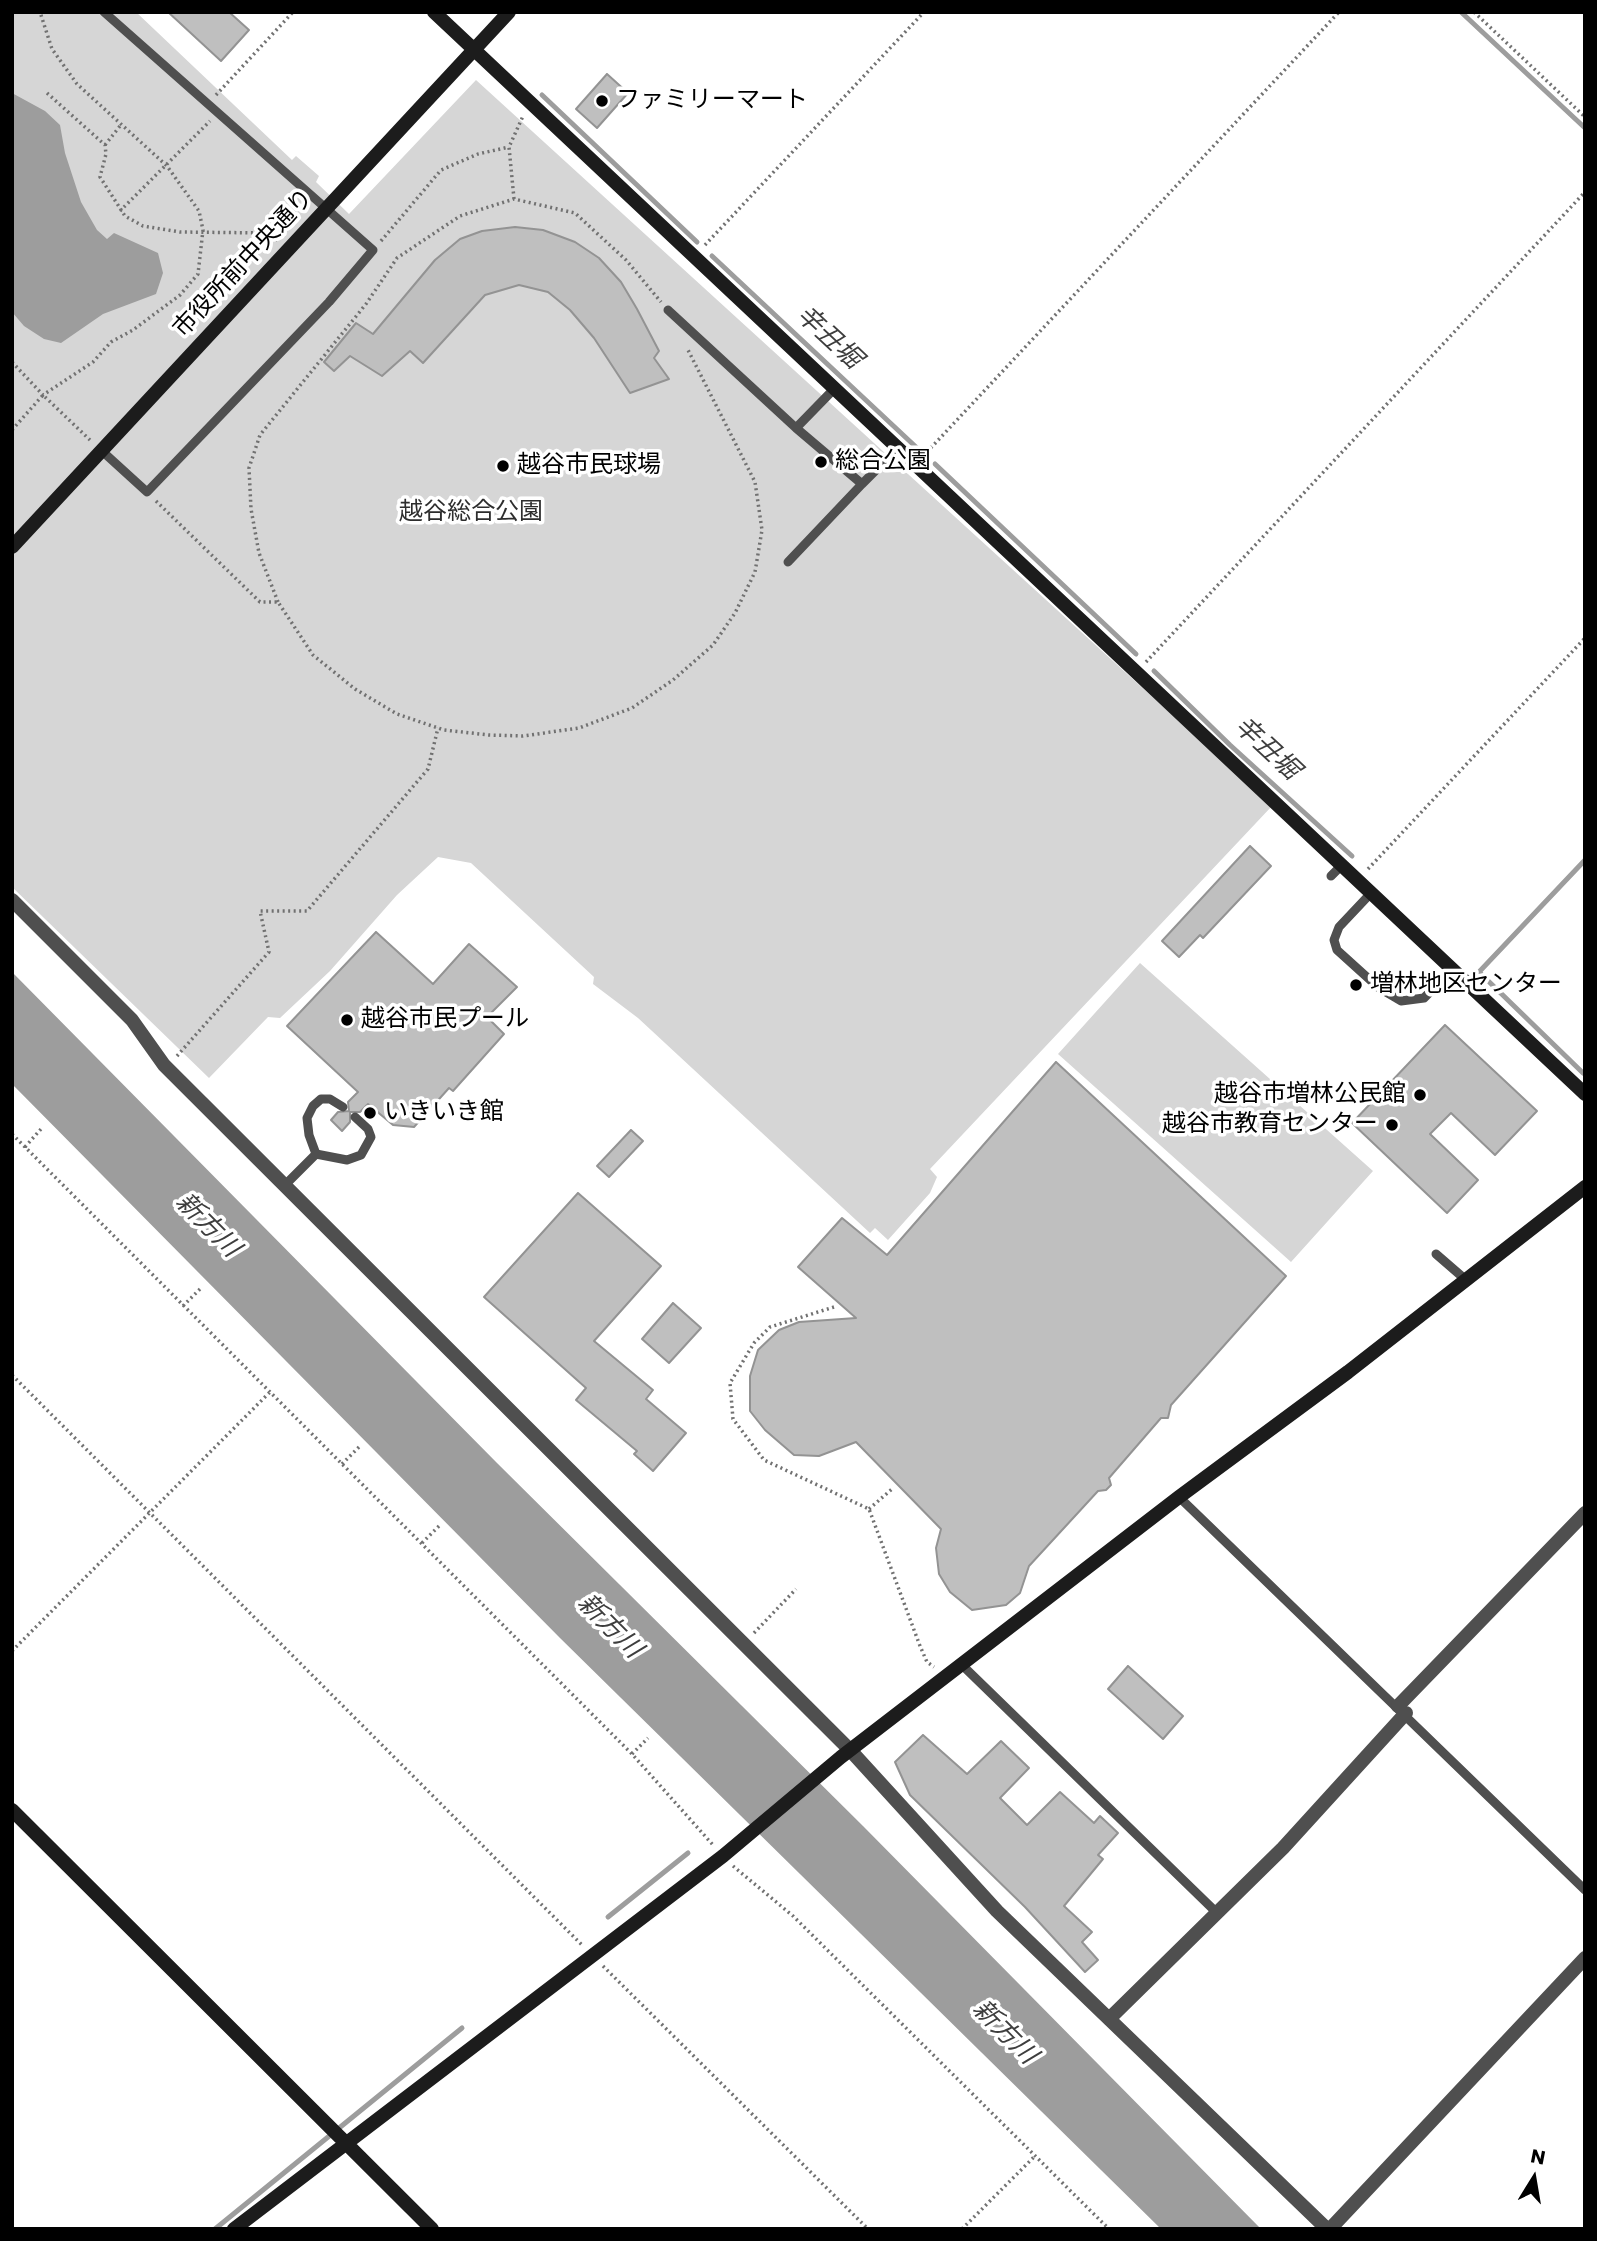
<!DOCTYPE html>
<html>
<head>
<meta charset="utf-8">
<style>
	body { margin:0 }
	#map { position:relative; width:1597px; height:2241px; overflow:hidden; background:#fff; font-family:Poppins,sans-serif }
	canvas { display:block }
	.frame { position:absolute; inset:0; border:14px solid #000; pointer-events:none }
	.north { position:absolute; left:1499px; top:2143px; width:70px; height:70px; -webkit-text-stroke:5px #fff; paint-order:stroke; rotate:11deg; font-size:19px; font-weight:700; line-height:28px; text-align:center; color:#000 }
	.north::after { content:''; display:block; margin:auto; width:24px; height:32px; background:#000; clip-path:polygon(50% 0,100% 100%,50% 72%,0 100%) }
</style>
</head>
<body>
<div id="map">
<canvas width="1597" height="2241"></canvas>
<div class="frame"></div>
<div class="north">N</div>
</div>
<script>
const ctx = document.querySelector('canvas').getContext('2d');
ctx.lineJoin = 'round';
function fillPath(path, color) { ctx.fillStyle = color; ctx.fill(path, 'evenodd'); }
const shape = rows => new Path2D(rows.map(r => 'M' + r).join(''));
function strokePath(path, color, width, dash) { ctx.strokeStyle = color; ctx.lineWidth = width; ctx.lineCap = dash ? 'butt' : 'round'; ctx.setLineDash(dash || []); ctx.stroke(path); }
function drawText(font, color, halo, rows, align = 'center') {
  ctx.font = font + ' Poppins,"Noto Sans JP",sans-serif'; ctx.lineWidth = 7; ctx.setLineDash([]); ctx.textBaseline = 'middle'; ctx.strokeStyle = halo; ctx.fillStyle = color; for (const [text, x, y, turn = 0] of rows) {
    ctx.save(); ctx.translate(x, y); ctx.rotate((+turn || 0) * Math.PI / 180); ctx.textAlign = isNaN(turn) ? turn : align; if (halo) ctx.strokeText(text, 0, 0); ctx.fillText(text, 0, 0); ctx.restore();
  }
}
fillPath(shape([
	[12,12,136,12,292,160,296,156,319,176,316,182,349,214,476,80,1272,806,930,1169,937,1177,930,1193,888,1240,875,1228,870,1233,638,1018,593,984,594,977,471,863,438,857,397,895,330,971,280,1018,268,1017,209,1078,12,887],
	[1140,963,1373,1171,1291,1262,1058,1054]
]), '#d6d6d6');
fillPath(shape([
	[12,93,45,111,60,125,65,153,81,202,97,230,107,239,114,233,158,253,163,273,156,294,103,314,61,343,44,339,24,326,12,312],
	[12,972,497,1463,863,1826,1261,2229,1161,2229,560,1638,12,1084]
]), '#9d9d9d');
strokePath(shape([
	[1461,12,1585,128],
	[542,95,697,242],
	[712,256,917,448],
	[935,464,1136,654],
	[1154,671,1230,745,1352,856],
	[1583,1073,1479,972,1585,860],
	[608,1917,688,1853],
	[215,2229,462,2028]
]), '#9d9d9d', 5);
const building = shape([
	[168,12,229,12,249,30,221,61,168,12],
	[607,74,628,93,597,128,576,109,607,74],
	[515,227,543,230,575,242,599,258,621,282,637,309,659,351,654,358,669,379,630,393,594,338,570,310,548,292,519,285,485,295,423,363,410,351,382,376,350,356,334,371,324,362,356,323,373,334,435,260,460,239,482,231,515,227],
	[1250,846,1271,866,1203,938,1200,935,1179,957,1162,941,1250,846],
	[376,932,433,984,469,944,517,987,487,1017,504,1034,453,1091,449,1088,414,1127,393,1125,368,1104,360,1112,350,1112,350,1122,342,1131,331,1120,338,1112,349,1111,348,1102,358,1092,287,1026,376,932],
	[1445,1025,1537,1111,1495,1155,1451,1113,1430,1134,1478,1180,1447,1213,1352,1123,1445,1025],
	[1056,1062,1286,1276,1171,1405,1168,1418,1161,1418,1109,1478,1111,1485,1106,1490,1098,1491,1029,1566,1020,1593,1006,1605,972,1610,950,1592,939,1574,936,1548,941,1529,856,1442,819,1456,794,1455,765,1430,750,1411,750,1376,758,1350,779,1330,799,1322,856,1318,798,1267,842,1218,887,1255,1056,1062],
	[631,1130,643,1141,609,1177,597,1166,631,1130],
	[578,1193,661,1266,594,1341,653,1390,646,1399,686,1433,653,1471,634,1454,637,1451,576,1400,586,1388,484,1297,578,1193],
	[673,1303,701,1328,669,1363,642,1339,673,1303],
	[1128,1666,1183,1716,1163,1739,1108,1689,1128,1666],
	[923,1735,967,1774,1001,1741,1029,1768,1000,1798,1027,1825,1060,1792,1094,1823,1100,1816,1118,1833,1098,1855,1103,1859,1064,1906,1092,1932,1082,1942,1098,1960,1085,1972,1025,1907,910,1795,895,1762,923,1735]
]);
fillPath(building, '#bfbfbf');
strokePath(building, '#939393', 2);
strokePath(shape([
	[1474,12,1585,117],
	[47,93,105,145,106,154,100,177,125,216,143,226,180,232,268,233,278,241],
	[216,95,293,12],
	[105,145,120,126],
	[514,199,509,147,523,116],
	[120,211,210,121],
	[381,241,441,170,478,154,509,147],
	[705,245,924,12],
	[12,362,43,395,93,362,111,342,133,330,180,295,198,274,203,230,199,211,167,166,77,84,52,49,40,12],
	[12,430,43,395,90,440],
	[927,452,1339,12],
	[156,501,260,602,278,602,313,655,355,689,397,714,444,730,489,735,523,736,579,728,632,708,673,680,713,645,735,613,755,572,762,530,755,482,687,348],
	[278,602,259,553,251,509,249,468,260,435,366,304,397,258,460,216,514,199,575,213,626,260,661,302],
	[1146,662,1585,192],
	[1368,869,1585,638],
	[177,1056,269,952,260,911,307,911,428,769,438,728],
	[12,1134,632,1754,713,1845],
	[25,1147,41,1129],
	[183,1306,200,1289],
	[834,1307,770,1327,754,1343,730,1383,733,1419,764,1460,869,1509,920,1646,927,1662,934,1667],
	[12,1375,582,1945],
	[342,1464,359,1447],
	[869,1509,892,1489],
	[422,1543,439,1526],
	[754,1633,796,1589],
	[12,1651,270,1392],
	[632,1754,648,1738],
	[733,1866,793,1916,1109,2229],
	[603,1966,868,2229],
	[962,2229,1035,2156]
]), '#717171', 3.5, [2, 3.5]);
strokePath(shape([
	[668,310,796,428],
	[835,388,796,428,862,484,898,448],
	[102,451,147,492,329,302,373,250,104,12],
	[788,562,862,484],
	[1331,876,1343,864],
	[1372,892,1339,927,1334,940,1337,950,1379,988,1401,1001,1424,998,1453,968],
	[316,1154,347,1160,361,1155,371,1137,368,1129,355,1117],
	[316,1154,309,1135,307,1118,313,1106,321,1099,330,1099,343,1107],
	[285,1185,316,1154],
	[1436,1254,1466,1280],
	[1179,1497,1585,1890],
	[962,1665,1216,1912]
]), '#4f4f4f', 9);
strokePath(shape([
	[12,900,132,1020,164,1065,851,1751,997,1911,1327,2229],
	[1398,1706,1585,1513],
	[1110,2018,1283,1848,1406,1713],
	[1330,2229,1585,1958]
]), '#4f4f4f', 14);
strokePath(shape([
	[434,12,1585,1094],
	[12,547,509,12],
	[12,1810,432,2229],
	[234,2229,723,1856,841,1757,1179,1497,1348,1372,1585,1187]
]), '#1c1c1c', 14);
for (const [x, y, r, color] of [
	[602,101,7,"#000"],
	[821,462,7,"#000"],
	[503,466,7,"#000"],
	[1356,985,7,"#000"],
	[347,1020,7,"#000"],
	[1420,1095,7,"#000"],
	[370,1113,7,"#000"],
	[1392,1125,7,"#000"]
]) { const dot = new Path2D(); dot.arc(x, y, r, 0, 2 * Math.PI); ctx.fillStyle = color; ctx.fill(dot); strokePath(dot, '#fff', 2.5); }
drawText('24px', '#000', '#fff', [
	["ファミリーマート",616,101],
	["総合公園",835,462],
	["越谷市民球場",517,466],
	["増林地区センター",1370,985],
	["越谷市民プール",361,1020],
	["越谷市増林公民館",1406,1095,"right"],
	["いきいき館",384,1113],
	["越谷市教育センター",1378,1125,"right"]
], 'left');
drawText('24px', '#000', '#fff', [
	["市役所前中央通り",244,264,-47]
]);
drawText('24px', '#2d2d2d', '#fff', [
	["越谷総合公園",471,513]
]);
drawText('italic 26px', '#3e3e3e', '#fff', [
	["辛丑堀",828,338,43],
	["辛丑堀",1266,749,43],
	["新方川",207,1226,45],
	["新方川",609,1627,45],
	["新方川",1004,2033,45]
]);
</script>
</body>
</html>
